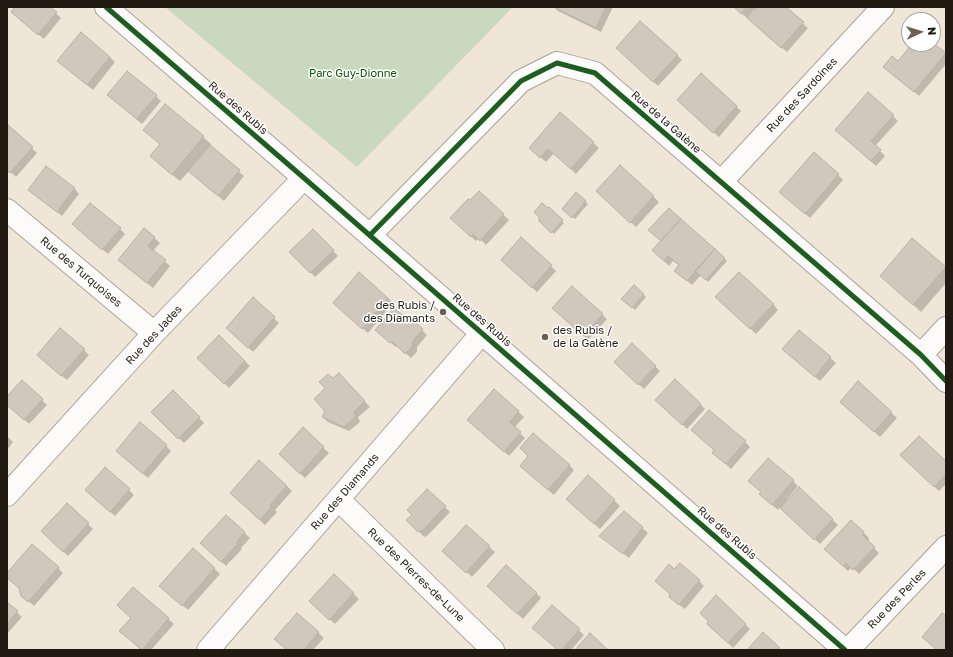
<!DOCTYPE html>
<html>
<head>
<meta charset="utf-8">
<style>
	body { margin:0 }
	#map { position:relative; width:953px; height:657px; overflow:hidden; background:#f0e6d8; font-family:"Golos Text",sans-serif }
	canvas { display:block }
	.frame { position:absolute; inset:0; border:8px solid #211a10; pointer-events:none }
	.north { position:absolute; left:901px; top:12px; width:40px; height:40px; box-sizing:border-box; background:#fff; border:1px solid #a6a39f; border-radius:50%; rotate:86deg; font-size:11px; font-weight:700; line-height:16px; text-align:center; color:#211a10 }
	.north::after { content:''; display:block; margin:auto; width:14px; height:18px; background:#696156; clip-path:polygon(50% 0,100% 100%,50% 72%,0 100%) }
</style>
</head>
<body>
<div id="map">
<canvas width="953" height="657"></canvas>
<div class="frame"></div>
<div class="north">N</div>
</div>
<script>
const ctx = document.querySelector('canvas').getContext('2d');
ctx.lineJoin = 'round';
function fillPath(path, color) { ctx.fillStyle = color; ctx.fill(path, 'evenodd'); }
const shape = rows => new Path2D(rows.map(r => 'M' + r).join(''));
function strokePath(path, color, width, dash) { ctx.strokeStyle = color; ctx.lineWidth = width; ctx.lineCap = dash ? 'butt' : 'round'; ctx.setLineDash(dash || []); ctx.stroke(path); }
function drawText(font, color, halo, rows, align = 'center') {
  ctx.font = font + ' "Golos Text",sans-serif'; ctx.lineWidth = 3; ctx.setLineDash([]); ctx.textBaseline = 'middle'; ctx.strokeStyle = halo; ctx.fillStyle = color; for (const [text, x, y, turn = 0] of rows) {
    ctx.save(); ctx.translate(x, y); ctx.rotate((+turn || 0) * Math.PI / 180); ctx.textAlign = isNaN(turn) ? turn : align; if (halo) ctx.strokeText(text, 0, 0); ctx.fillText(text, 0, 0); ctx.restore();
  }
}
fillPath(shape([
	[165,7,513,7,357,167]
]), '#cad9bd');
fillPath(shape([
	[16,7,49,7,61,18,44,39,17,17],
	[554,7,613,7,601,32,558,11],
	[734,7,784,7,808,28,787,52,754,23,755,11,753,10,747,18],
	[913,44,933,44,946,55,946,64,919,96,890,72],
	[622,53,677,55,682,60,658,86],
	[110,57,115,62,93,90,64,66],
	[156,96,161,101,142,124,114,100],
	[683,105,736,106,741,111,719,137],
	[561,114,599,148,576,174,554,153,546,162,536,153],
	[893,116,898,121,875,146,885,156,876,166,842,135],
	[8,127,37,153,16,177,7,169],
	[145,130,203,137,211,144,209,146,244,176,224,201,189,171,180,181,159,164,161,145],
	[620,166,659,202,636,227,602,196],
	[838,175,843,180,810,218,786,197],
	[74,188,79,194,62,216,35,195],
	[479,192,509,220,486,245,479,238,476,241,457,223],
	[576,194,588,204,575,219,564,209],
	[549,209,564,223,554,234,540,221],
	[78,229,120,229,125,234,108,254],
	[144,229,160,243,153,251,170,266,153,288,124,265],
	[313,230,338,256,315,277,291,252],
	[521,239,556,271,537,292,507,265],
	[912,239,946,269,946,283,921,312,889,283],
	[662,241,714,250,727,261,708,282,701,275,692,285,676,271,680,266,673,261,669,266,653,250],
	[634,286,646,297,635,310,623,299],
	[388,298,393,303,368,333,334,303],
	[722,302,773,304,778,310,756,334],
	[558,313,602,314,607,319,588,340],
	[274,318,279,323,253,352,232,333],
	[422,330,427,335,417,347,417,352,411,358,398,346,396,347,382,335],
	[799,331,836,363,820,381,788,354],
	[219,337,250,366,229,388,199,358],
	[632,344,660,371,644,389,615,362],
	[84,350,89,355,67,380,43,360],
	[339,374,370,407,358,417,360,422,349,431,328,422,323,417,326,411,333,380],
	[22,381,47,405,29,424,7,404,7,398],
	[858,383,897,418,880,437,846,407],
	[494,390,524,417,514,428,525,438,509,456,473,425],
	[173,391,204,423,184,443,152,412],
	[700,404,705,409,687,429,662,405],
	[303,429,329,453,305,478,280,454],
	[7,436,13,442,7,450],
	[745,442,750,447,731,469,719,458],
	[166,446,171,451,148,478,122,456],
	[902,455,946,463,946,484,939,491],
	[569,465,574,470,554,495,526,471],
	[588,477,620,506,600,529,572,504],
	[793,481,798,486,787,499,788,500,799,489,838,525,820,544,780,507,778,510,760,494],
	[287,486,292,491,275,510,277,512,265,525,236,498],
	[129,490,134,495,115,516,91,495],
	[427,490,450,512,428,535,424,537,408,520,413,515],
	[67,504,93,529,68,556,42,531],
	[624,512,648,533,629,558,601,536],
	[226,516,250,538,241,548,242,549,226,566,207,548],
	[466,526,495,552,472,577,449,556],
	[864,533,869,538,868,542,879,553,859,574,852,567,848,571,830,554],
	[193,549,220,574,188,610,166,591],
	[58,568,63,573,34,606,28,601,20,589,7,576,7,574],
	[674,570,699,581,704,586,685,609,675,602],
	[334,575,359,599,335,624,310,601],
	[133,588,174,624,151,650,141,650,126,636,132,618],
	[493,591,536,593,541,598,523,619],
	[716,596,750,629,733,648,708,623],
	[7,603,22,617,7,634],
	[552,606,584,635,571,650,558,650],
	[297,614,324,638,313,650,288,650]
]), '#0003');
const building = shape([
	[15,7,50,7,57,12,38,35,11,12,15,7],
	[553,7,606,7,596,28,553,7],
	[734,7,747,7,741,14,734,7],
	[757,7,786,7,804,22,781,48,747,18,757,7],
	[640,21,678,55,653,82,616,48,640,21],
	[81,32,110,57,87,85,57,61,81,32],
	[933,43,946,53,914,92,883,67,892,56,898,61,912,44,933,44,933,43],
	[127,71,157,95,137,119,107,95,127,71],
	[701,73,737,106,713,133,677,100,701,73],
	[868,92,894,115,871,141,881,150,871,161,835,130,868,92],
	[165,104,204,136,172,175,150,156,160,144,143,130,165,104],
	[560,112,594,142,571,169,548,149,540,158,529,148,560,112],
	[8,125,33,147,10,173,7,170,8,125],
	[210,145,240,170,218,196,188,171,210,145],
	[814,152,839,174,805,214,779,192,814,152],
	[620,165,654,196,630,223,596,191,620,165],
	[46,166,75,188,57,212,28,190,46,166],
	[479,191,504,214,480,241,473,234,471,237,450,218,468,199,470,200,479,191],
	[576,192,586,201,572,218,562,209,576,192],
	[90,203,121,228,102,250,72,224,90,203],
	[542,203,548,208,549,207,563,220,551,233,539,221,539,217,534,212,542,203],
	[669,208,681,219,661,241,648,230,669,208],
	[681,219,715,249,687,281,674,271,679,265,668,256,664,261,652,250,681,219],
	[144,228,155,237,148,246,166,260,147,283,118,260,144,228],
	[313,229,334,250,310,273,289,252,313,229],
	[521,237,552,265,532,288,501,260,521,237],
	[912,238,946,267,913,305,880,276,912,238],
	[715,249,725,258,706,280,695,271,715,249],
	[359,272,388,298,362,329,333,303,359,272],
	[739,272,774,304,750,329,715,297,739,272],
	[634,285,644,294,632,308,621,299,634,285],
	[572,286,603,314,583,336,552,308,572,286],
	[253,297,275,317,248,348,226,328,253,297],
	[394,308,409,320,411,319,423,329,412,342,413,346,405,354,393,342,390,343,375,330,394,308],
	[60,328,85,349,61,376,37,355,60,328],
	[799,330,831,357,815,377,782,349,799,330],
	[219,335,245,361,224,384,197,358,219,335],
	[632,343,656,366,638,385,614,362,632,343],
	[339,373,365,401,354,412,356,416,344,427,322,417,325,411,314,399,325,388,319,382,328,374,333,378,339,373],
	[675,379,701,404,682,425,655,400,675,379],
	[22,380,43,399,24,420,7,405,7,396,22,380],
	[858,381,892,412,874,432,840,402,858,381],
	[494,389,519,411,510,422,521,432,504,452,467,420,494,389],
	[173,390,200,417,178,439,151,412,173,390],
	[709,410,746,441,726,464,712,453,714,450,691,430,709,410],
	[140,422,167,445,143,474,116,451,140,422],
	[303,427,324,447,300,474,279,454,303,427],
	[533,433,570,465,548,490,520,466,528,456,520,448,533,433],
	[919,436,946,461,946,474,934,487,900,455,919,436],
	[768,458,794,480,772,505,759,494,761,492,748,481,768,458],
	[259,460,287,486,270,505,272,506,260,520,230,493,259,460],
	[105,467,130,489,110,512,85,490,105,467],
	[588,475,615,500,594,524,566,499,588,475],
	[799,487,833,519,814,540,780,508,799,487],
	[427,489,446,506,423,530,418,532,406,520,412,515,407,510,427,489],
	[67,503,89,523,63,552,41,531,67,503],
	[624,511,643,527,623,554,599,536,624,511],
	[226,515,245,532,237,542,238,544,221,562,200,543,226,515],
	[851,520,864,532,863,536,875,547,853,570,846,563,843,566,824,549,851,520],
	[466,525,490,546,466,573,442,551,466,525],
	[32,544,59,567,28,602,21,596,19,588,7,578,7,573,32,544],
	[193,548,215,568,182,606,159,586,193,548],
	[680,563,700,580,679,605,669,597,670,594,655,581,669,564,674,569,680,563],
	[506,565,537,593,517,614,487,586,506,565],
	[334,574,354,593,329,620,309,601,334,574],
	[133,587,169,618,142,650,119,631,131,618,117,605,133,587],
	[716,595,746,624,728,643,707,624,708,621,700,613,716,595],
	[7,602,18,611,7,624,7,602],
	[552,605,580,629,562,650,558,650,532,628,552,605],
	[297,613,319,632,304,650,287,650,274,639,297,613],
	[942,613,946,616,946,650,937,650,922,637,942,613],
	[763,632,780,648,778,650,747,650,763,632],
	[590,633,608,650,575,650,590,633]
]);
fillPath(building, '#d0c8bd');
strokePath(building, '#b8b0a5', 1);
const minor = shape([
	[106,7,304,178,845,650],
	[721,182,883,7],
	[7,210,154,333],
	[370,235,521,81,557,63,595,73,921,355,946,381],
	[921,355,946,328],
	[7,495,154,333,304,178],
	[339,500,493,650],
	[208,650,482,333],
	[848,650,946,547]
]);
strokePath(minor, '#aaa297', 24);
strokePath(minor, '#fdfbf9', 22);
strokePath(shape([
	[106,7,304,178,845,650],
	[370,235,521,81,557,63,595,73,921,355,946,381]
]), '#1b5e20', 5);
for (const [x, y, r, color] of [
	[443,312,4,"#696156"],
	[545,337,4,"#696156"]
]) { const dot = new Path2D(); dot.arc(x, y, r, 0, 2 * Math.PI); ctx.fillStyle = color; ctx.fill(dot); strokePath(dot, '#fff', 1.5); }
drawText('11px', '#015602', '#fff', [
	["Parc Guy-Dionne",353,74]
]);
drawText('11px', '#211a10', '#fff', [
	["Rue des Sardoines",802,95,-47],
	["Rue des Rubis",238,108,41],
	["Rue de la Galène",666,122,41],
	["Rue des Turquoises",81,272,40],
	["Rue des Rubis",482,320,41],
	["Rue des Jades",154,335,-47],
	["Rue des Diamands",345,492,-49],
	["Rue des Rubis",727,533,41],
	["Rue des Pierres-de-Lune",416,575,44],
	["Rue des Perles",897,599,-46]
]);
drawText('11px', '#211a10', '#fff', [
	["des Rubis /",435,306],
	["des Diamants",435,319],
	["des Rubis /",553,331,"left"],
	["de la Galène",553,344,"left"]
], 'right');
</script>
</body>
</html>
